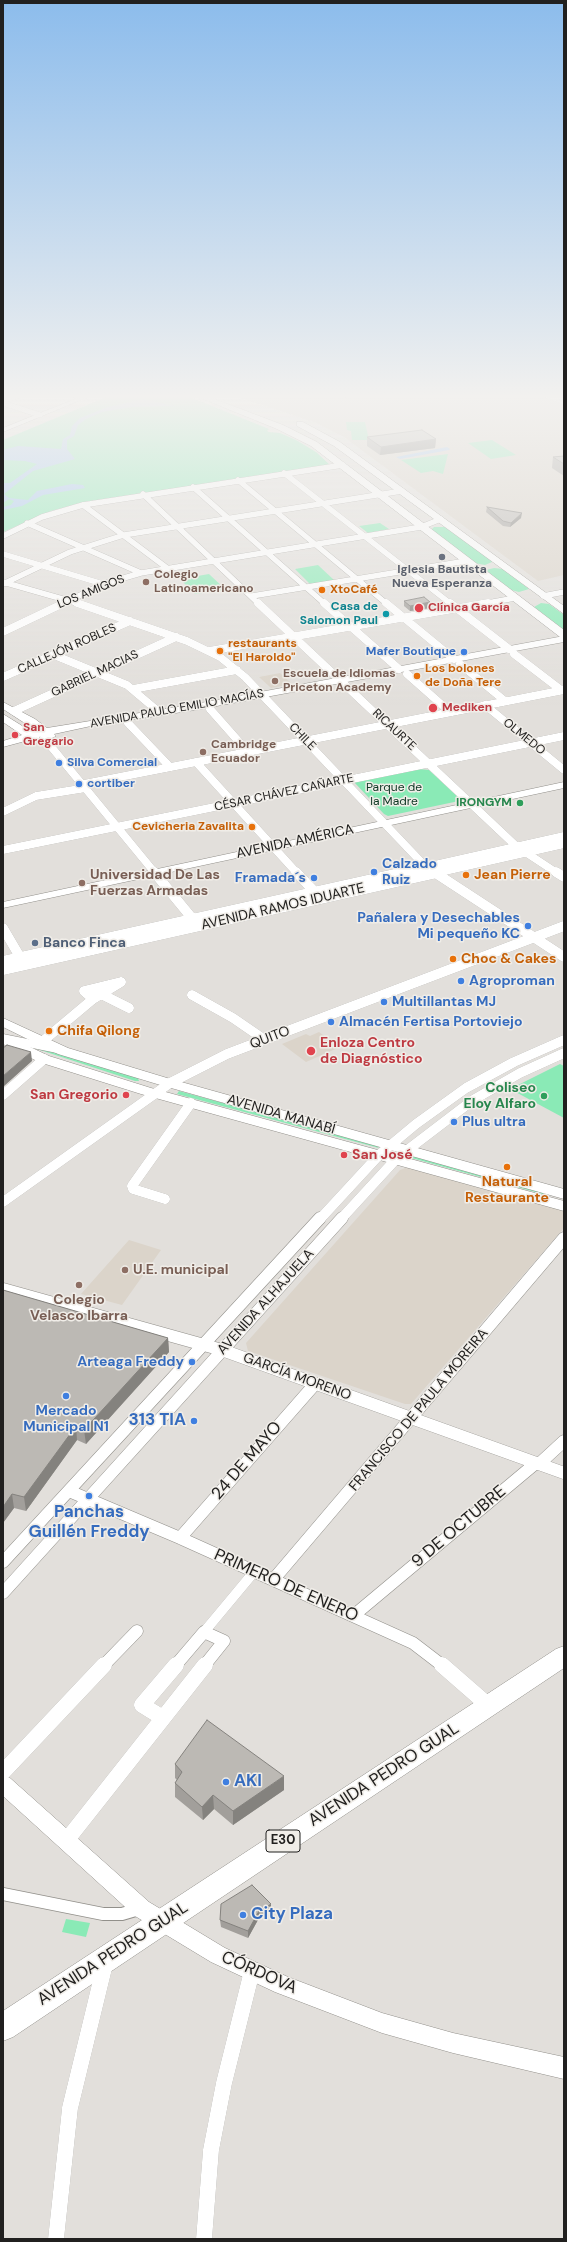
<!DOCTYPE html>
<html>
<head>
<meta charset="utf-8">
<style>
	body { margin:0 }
	#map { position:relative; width:567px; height:2242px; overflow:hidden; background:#e2dfdb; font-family:"DM Sans",sans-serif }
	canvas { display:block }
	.frame { position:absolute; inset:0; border:4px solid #21201f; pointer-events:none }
</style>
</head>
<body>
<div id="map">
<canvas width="567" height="2242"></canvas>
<div class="frame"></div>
</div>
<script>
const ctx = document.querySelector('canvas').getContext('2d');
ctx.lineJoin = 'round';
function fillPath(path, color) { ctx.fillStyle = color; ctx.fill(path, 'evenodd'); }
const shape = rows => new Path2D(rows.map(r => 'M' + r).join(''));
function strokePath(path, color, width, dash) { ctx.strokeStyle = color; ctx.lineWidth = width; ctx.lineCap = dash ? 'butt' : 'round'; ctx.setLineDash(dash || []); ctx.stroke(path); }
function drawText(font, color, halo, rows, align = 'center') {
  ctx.font = font + ' "DM Sans",sans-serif'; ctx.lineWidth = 3; ctx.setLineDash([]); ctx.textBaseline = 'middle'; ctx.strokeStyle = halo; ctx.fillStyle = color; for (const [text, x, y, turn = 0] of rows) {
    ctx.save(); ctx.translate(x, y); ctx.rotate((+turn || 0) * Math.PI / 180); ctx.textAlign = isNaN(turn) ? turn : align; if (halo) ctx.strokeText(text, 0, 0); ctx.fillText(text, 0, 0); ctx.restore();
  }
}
fillPath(shape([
	[231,395,539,395,564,404,564,575,538,581,344,437,314,422],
	[280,673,292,684,271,688,259,677],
	[319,1032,340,1047,306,1062,282,1044,306,1034,310,1036],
	[408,1167,564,1209,564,1228,411,1404,405,1404,248,1351,246,1343,400,1170],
	[129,1240,161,1250,122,1305,81,1294]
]), '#dbd4ca');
fillPath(shape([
	[111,395,185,395,269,429,267,431,269,432,280,433,296,440,316,452,330,465,84,502,51,511,3,532,3,440],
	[346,422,365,422,369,440,352,440,351,431,347,430],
	[492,440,516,455,491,459,468,443],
	[448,454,443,474,433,471,421,473,401,460],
	[380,523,389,529,368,533,359,526],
	[434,527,446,527,493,560,492,562,485,565,474,563,431,530],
	[318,565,334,580,310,584,295,569],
	[494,568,503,569,529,589,519,592,511,590,487,572,486,570],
	[209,574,226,590,195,594,180,579],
	[541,603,549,604,564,615,564,630,534,607],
	[419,769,429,770,459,798,459,801,388,816,384,814,354,782],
	[34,1048,49,1051,138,1078,139,1081,135,1081],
	[560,1064,564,1066,564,1118,510,1089],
	[179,1091,375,1144,379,1148,177,1094],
	[412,1156,547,1193,550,1195,546,1195,408,1157],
	[66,1919,90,1923,86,1937,62,1932]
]), '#8aeab6');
fillPath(shape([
	[144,399,174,406,132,407,102,412,86,419,78,425,74,436,67,440,67,449,75,459,33,471,4,494,9,498,28,500,37,491,72,484,83,485,85,488,43,495,22,506,3,510,3,507,11,505,14,501,9,499,3,503,3,483,10,483,37,464,25,461,3,460,3,450,18,446,61,449,63,439,70,435,72,426,80,418,108,407]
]), '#a3c8f2');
fillPath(shape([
	[447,447,450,449,449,450,400,459,396,457,447,447]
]), '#a3c8f2');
const pedestrianFar1 = shape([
	[204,1632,254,1572]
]);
const pedestrian = shape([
	[3,1894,103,1914,122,1914,139,1909]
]);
const minorFar4 = shape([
	[75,395,83,397],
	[3,400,21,395],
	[3,403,40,415],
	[284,473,451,604],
	[238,480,387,604],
	[193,487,325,604],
	[143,494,259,604],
	[83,505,167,568],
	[27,523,141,573],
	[3,536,42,517,83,505,343,465],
	[3,554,103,584],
	[3,582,80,604],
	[3,584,70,552,124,535,402,491],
	[252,596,466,561],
	[543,596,564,592],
	[62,604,103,584,141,573,421,527,441,519],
	[482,604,515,598]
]);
const minorFar3 = shape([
	[77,603,187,641,220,657,245,677,425,866,435,873],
	[258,603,516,846,557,873],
	[324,603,399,669],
	[386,603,454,659],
	[450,603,509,649],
	[3,632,64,603],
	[209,651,488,603],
	[514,654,561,690],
	[54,655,127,685,159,712],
	[460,664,505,701],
	[407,674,450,712],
	[3,677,130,621],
	[133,689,237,670],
	[485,705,564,770],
	[210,709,248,752],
	[14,711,176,637],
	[128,723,170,767],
	[44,738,155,873],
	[196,762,297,873],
	[84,784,564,690],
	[3,812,36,796,86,788],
	[3,850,564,736],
	[399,873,564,836],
	[436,873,564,844]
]);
const minorFar2 = shape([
	[154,872,196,923],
	[296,872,314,891],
	[434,872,564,957],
	[556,872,564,877],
	[3,928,20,957],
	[3,961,404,872],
	[3,970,441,872],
	[121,982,93,999,84,991,121,982],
	[101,994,129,1008],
	[192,995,233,1018,265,1040],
	[43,1041,93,999],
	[3,1095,44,1059],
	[165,1199,133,1189,132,1186,191,1103],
	[3,1202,170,1083,227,1054,564,926],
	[320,1219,380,1154,416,1124,466,1088,514,1062,564,1040],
	[341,1219,397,1158,473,1100,520,1073,564,1053]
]);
const minorFar1 = shape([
	[3,1289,222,1350,564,1473],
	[69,1491,180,1538,413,1643,443,1666],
	[180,1538,315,1384],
	[3,1562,320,1218],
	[273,1580,564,1238],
	[3,1593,342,1218],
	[353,1616,536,1463,539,1464,564,1441],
	[103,1666,137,1631],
	[175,1666,204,1632,224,1641,204,1666]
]);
const minor = shape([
	[442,1665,489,1706],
	[163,1718,142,1705,176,1665],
	[3,1772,104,1665],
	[66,1841,205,1665],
	[56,2239,70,2108,105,1964],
	[204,2239,211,2150,224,2083,252,1971]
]);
const tertiary = shape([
	[85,395,93,395,3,432,3,428,85,395],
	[564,782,564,788,3,908,3,902,564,782],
	[3,1034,57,1045,63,1049,57,1053,3,1042,3,1034],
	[3,1776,10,1778,149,1902,225,1948,288,1977,382,2013,453,2033,564,2057,564,2079,453,2053,382,2033,275,1992,211,1962,135,1916,3,1796,3,1776]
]);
const secondary = shape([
	[564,636,564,642,195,710,91,726,54,734,56,736,50,739,43,736,39,737,42,740,36,743,29,740,3,747,3,741,22,735,3,722,3,714,32,732,37,731,3,709,3,702,35,719,47,728,195,704,564,636],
	[3,1018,68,1048,167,1078,564,1189,564,1199,157,1084,58,1054,3,1027,3,1018],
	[3,1034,49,1056,151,1088,564,1201,564,1211,141,1094,39,1062,3,1044,3,1034]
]);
const primary = shape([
	[193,395,204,395,283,425,317,442,564,630,564,638,560,637,311,446,277,429,193,395],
	[297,422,303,422,340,442,564,606,564,614,334,446,297,426,297,422]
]);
const trunk = shape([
	[564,1646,564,1668,13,2037,3,2041,3,2011,556,1649,564,1646]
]);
strokePath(pedestrianFar1, '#92908b', 10);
strokePath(pedestrian, '#92908b', 14);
strokePath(minorFar4, '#92908b', 6);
strokePath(minorFar3, '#92908b', 8);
strokePath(minorFar2, '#92908b', 10);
strokePath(minorFar1, '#92908b', 13);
strokePath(minor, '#92908b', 16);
strokePath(tertiary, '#92908b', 1);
strokePath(secondary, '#92908b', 1);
strokePath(primary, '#92908b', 1);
strokePath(trunk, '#92908b', 1);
strokePath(pedestrianFar1, '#fff', 10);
strokePath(pedestrian, '#fff', 12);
strokePath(minorFar4, '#fff', 5.5);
strokePath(minorFar3, '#fff', 8);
strokePath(minorFar2, '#fff', 10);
strokePath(minorFar1, '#fff', 12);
strokePath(minor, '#fff', 16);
fillPath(tertiary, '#fff');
fillPath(secondary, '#fff');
fillPath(primary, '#fff');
fillPath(trunk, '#fff');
fillPath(shape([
	[330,395,353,395,345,398],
	[367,437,436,439,435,448,380,455,367,446],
	[564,456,564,476,552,468,553,457],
	[487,507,521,518,510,527,503,526,486,512],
	[404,601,430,608,410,611,404,606],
	[3,1290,168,1338,169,1352,86,1444,77,1440,26,1511,14,1508,3,1523],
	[175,1764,284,1790,233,1825,214,1809,203,1820,175,1797,175,1783,177,1780,175,1778],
	[271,1911,259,1918,248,1938,221,1927,220,1920]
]), '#a29f9b');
fillPath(shape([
	[345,395,353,395,345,398],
	[452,395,464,395,452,396],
	[436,439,435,448,380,455,381,447],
	[522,513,521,518,510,527,511,523],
	[430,602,430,608,410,611,410,606],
	[31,1052,32,1061,3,1087,3,1076],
	[168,1338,169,1352,86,1444,84,1430],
	[76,1426,77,1440,26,1511,24,1497],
	[12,1494,14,1508,3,1523,3,1507],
	[284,1776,284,1790,233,1825,233,1811],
	[213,1795,214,1809,203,1820,202,1807],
	[271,1904,271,1911,259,1918,248,1938,248,1931,259,1911]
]), '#84827e');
const building = shape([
	[422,430,436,439,381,447,367,437,422,430],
	[564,456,564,464,553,457,564,456],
	[487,507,522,513,511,523,503,521,487,507],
	[424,597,430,602,410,606,404,601,424,597],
	[7,1045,31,1052,3,1076,3,1048,7,1045],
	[3,1290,168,1338,84,1430,76,1426,24,1497,12,1494,3,1507,3,1290],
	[207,1720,284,1776,233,1811,213,1795,202,1807,175,1783,182,1772,175,1764,207,1720],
	[252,1885,271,1904,259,1911,248,1931,220,1920,221,1904,252,1885]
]);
fillPath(building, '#bcb9b4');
strokePath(building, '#84827e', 1);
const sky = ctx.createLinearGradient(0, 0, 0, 708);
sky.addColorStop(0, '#8cbcec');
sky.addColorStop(0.56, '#f2f1ef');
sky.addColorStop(1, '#f2f1ef00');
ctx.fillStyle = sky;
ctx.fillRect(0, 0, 567, 708);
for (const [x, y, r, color] of [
	[442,557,4,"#6b7280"],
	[146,582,4,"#8d6e63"],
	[322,590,4,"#e8710a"],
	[419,608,5,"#e0444e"],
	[386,614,4,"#0f9aa8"],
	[220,651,4,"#e8710a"],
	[464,652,4,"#3f7fe0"],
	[417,676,4,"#e8710a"],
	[275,681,4,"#8d6e63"],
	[433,708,5,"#e0444e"],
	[15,735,4,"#e0444e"],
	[203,752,4,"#8d6e63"],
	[59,763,4,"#3f7fe0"],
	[79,784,4,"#3f7fe0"],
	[520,803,4,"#2e9e5b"],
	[252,827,4,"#e8710a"],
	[374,872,4,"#3f7fe0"],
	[466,875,4,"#e8710a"],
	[314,878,4,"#3f7fe0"],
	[82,883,4,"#8d6e63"],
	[528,926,4,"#3f7fe0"],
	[35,943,4,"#5c6f8a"],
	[453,959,4,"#e8710a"],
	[461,981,4,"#3f7fe0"],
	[384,1002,4,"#3f7fe0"],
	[331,1022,4,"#3f7fe0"],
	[49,1031,4,"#e8710a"],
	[311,1051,5,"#e0444e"],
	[126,1095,4,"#e0444e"],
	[544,1096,4,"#2e9e5b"],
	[454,1122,4,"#3f7fe0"],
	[344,1155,4,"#e0444e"],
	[507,1167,4,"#e8710a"],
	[125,1270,4,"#8d6e63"],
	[79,1285,4,"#8d6e63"],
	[192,1362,4,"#3f7fe0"],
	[66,1396,4,"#3f7fe0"],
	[194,1421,4,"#3f7fe0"],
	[89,1496,4,"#3f7fe0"],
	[226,1782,4,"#3f7fe0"],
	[243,1915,4,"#3f7fe0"]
]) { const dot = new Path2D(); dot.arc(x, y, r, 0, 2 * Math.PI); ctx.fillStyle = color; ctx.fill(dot); strokePath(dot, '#f0ede8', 1.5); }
drawText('bold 12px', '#5b616d', '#f0ede8', [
	["Iglesia Bautista",442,570],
	["Nueva Esperanza",442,584]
]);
drawText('bold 12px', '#785e54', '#f0ede8', [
	["Colegio",154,575],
	["Latinoamericano",154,589],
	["Escuela de Idiomas",283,674],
	["Priceton Academy",283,688],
	["Cambridge",211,745],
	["Ecuador",211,759]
], 'left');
drawText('bold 12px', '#c56008', '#f0ede8', [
	["XtoCafé",330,590],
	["restaurants",228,644],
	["\"El Haroldo\"",228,658],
	["Los bolones",425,669],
	["de Doña Tere",425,683],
	["Cevicheria Zavalita",244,827,"right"]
], 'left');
drawText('12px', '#21201f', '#f0ede8', [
	["LOS AMIGOS",91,592,-22],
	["CALLEJÓN ROBLES",67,649,-24],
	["GABRIEL MACIAS",95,674,-25],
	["AVENIDA PAULO EMILIO MACÍAS",177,709,-10],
	["RICAURTE",394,730,43],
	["CHILE",302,737,46],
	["OLMEDO",524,737,39],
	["CÉSAR CHÁVEZ CAÑARTE",284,793,-12]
]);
drawText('bold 12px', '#0d838f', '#f0ede8', [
	["Casa de",378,607],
	["Salomon Paul",378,621]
], 'right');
drawText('bold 12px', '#be3a42', '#f0ede8', [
	["Clínica García",428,608],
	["Mediken",442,708],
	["San",23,728],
	["Gregario",23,742]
], 'left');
drawText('bold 12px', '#366cbe', '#f0ede8', [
	["Mafer Boutique",456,652,"right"],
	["Silva Comercial",67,763],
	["cortiber",87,784]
], 'left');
drawText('12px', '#0c3723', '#f0ede8', [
	["Parque de",394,788],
	["la Madre",394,802]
]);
drawText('bold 12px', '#27864d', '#f0ede8', [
	["IRONGYM",512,803]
], 'right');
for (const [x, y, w] of [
	[283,1841,34]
]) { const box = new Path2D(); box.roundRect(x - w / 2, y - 11, w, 22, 3); ctx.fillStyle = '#f0ede8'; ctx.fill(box); strokePath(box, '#21201f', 1); }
drawText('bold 13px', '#21201f', null, [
	["E30",283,1841]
]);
drawText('14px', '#21201f', '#f0ede8', [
	["AVENIDA AMÉRICA",295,842,-12],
	["AVENIDA RAMOS IDUARTE",283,907,-13],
	["QUITO",270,1038,-21],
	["AVENIDA MANABÍ",281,1115,16],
	["AVENIDA ALHAJUELA",266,1302,-48],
	["GARCÍA MORENO",297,1377,20],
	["FRANCISCO DE PAULA MOREIRA",419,1410,-50]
]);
drawText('bold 14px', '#366cbe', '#f0ede8', [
	["Calzado",382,864],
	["Ruiz",382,880],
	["Framada´s",306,878,"right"],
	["Pañalera y Desechables",520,918,"right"],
	["Mi pequeño KC",520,934,"right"],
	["Agroproman",469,981],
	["Multillantas MJ",392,1002],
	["Almacén Fertisa Portoviejo",339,1022],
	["Plus ultra",462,1122],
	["Arteaga Freddy",184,1362,"right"],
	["Mercado",66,1411,"center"],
	["Municipal N1",66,1427,"center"]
], 'left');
drawText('bold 14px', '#785e54', '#f0ede8', [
	["Universidad De Las",90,875],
	["Fuerzas Armadas",90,891],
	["U.E. municipal",133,1270],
	["Colegio",79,1300,"center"],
	["Velasco Ibarra",79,1316,"center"]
], 'left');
drawText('bold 14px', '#c56008', '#f0ede8', [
	["Jean Pierre",474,875],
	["Choc & Cakes",461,959],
	["Chifa Qilong",57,1031],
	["Natural",507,1182,"center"],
	["Restaurante",507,1198,"center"]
], 'left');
drawText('bold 14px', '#4e5e75', '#f0ede8', [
	["Banco Finca",43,943]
], 'left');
drawText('bold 14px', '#be3a42', '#f0ede8', [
	["Enloza Centro",320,1043],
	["de Diagnóstico",320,1059],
	["San Gregorio",118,1095,"right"],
	["San José",352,1155]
], 'left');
drawText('bold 14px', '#27864d', '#f0ede8', [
	["Coliseo",536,1088],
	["Eloy Alfaro",536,1104]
], 'right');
drawText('bold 17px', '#366cbe', '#f0ede8', [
	["313 TIA",186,1421,"right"],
	["Panchas",89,1513,"center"],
	["Guillén Freddy",89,1533,"center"],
	["AKI",234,1782],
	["City Plaza",251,1915]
], 'left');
drawText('17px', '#21201f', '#f0ede8', [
	["24 DE MAYO",247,1461,-49],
	["9 DE OCTUBRE",459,1527,-40],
	["PRIMERO DE ENERO",286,1586,24],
	["AVENIDA PEDRO GUAL",384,1775,-33],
	["AVENIDA PEDRO GUAL",113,1954,-33],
	["CÓRDOVA",259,1973,24]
]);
</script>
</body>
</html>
